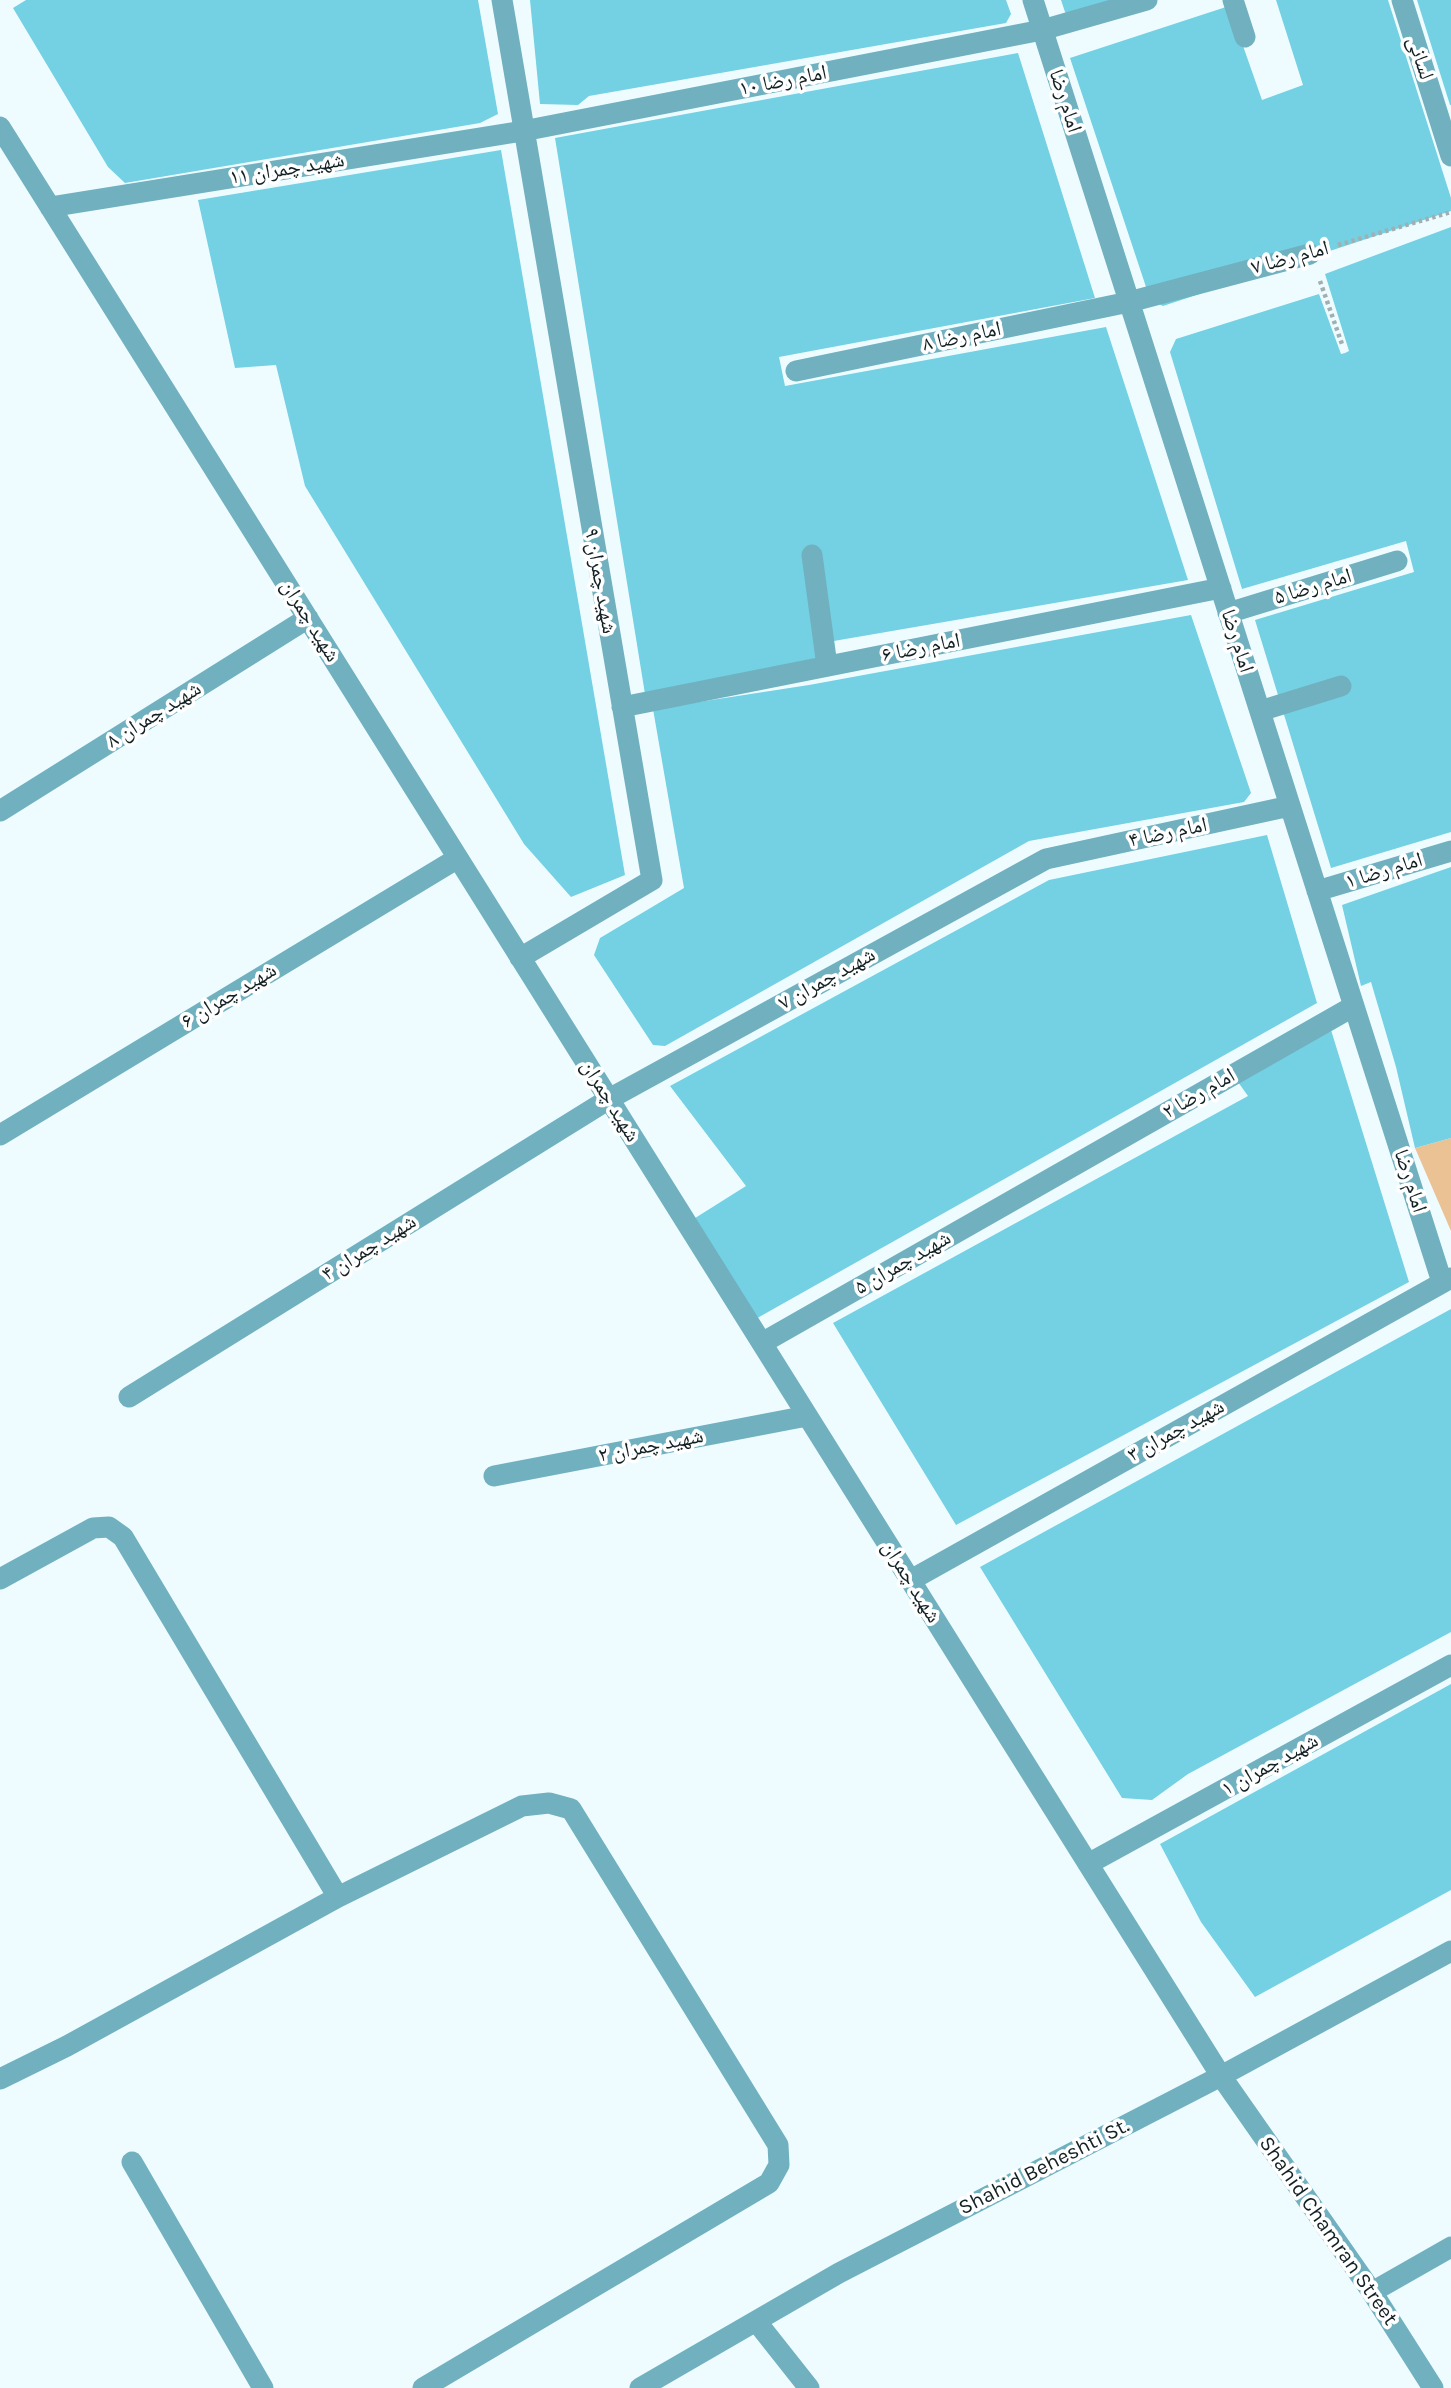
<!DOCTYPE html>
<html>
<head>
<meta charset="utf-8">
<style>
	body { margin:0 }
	canvas { display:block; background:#eefcff }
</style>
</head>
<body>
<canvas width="1451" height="2388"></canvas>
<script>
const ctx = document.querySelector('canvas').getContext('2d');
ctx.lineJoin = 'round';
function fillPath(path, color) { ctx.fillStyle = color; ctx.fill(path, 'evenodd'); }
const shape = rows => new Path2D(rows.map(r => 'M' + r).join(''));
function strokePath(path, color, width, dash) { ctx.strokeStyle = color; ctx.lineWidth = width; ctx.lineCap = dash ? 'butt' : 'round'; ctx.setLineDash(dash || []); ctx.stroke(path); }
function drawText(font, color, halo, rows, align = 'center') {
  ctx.font = font + ' Karla,"Noto Naskh Arabic",sans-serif'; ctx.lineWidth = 7; ctx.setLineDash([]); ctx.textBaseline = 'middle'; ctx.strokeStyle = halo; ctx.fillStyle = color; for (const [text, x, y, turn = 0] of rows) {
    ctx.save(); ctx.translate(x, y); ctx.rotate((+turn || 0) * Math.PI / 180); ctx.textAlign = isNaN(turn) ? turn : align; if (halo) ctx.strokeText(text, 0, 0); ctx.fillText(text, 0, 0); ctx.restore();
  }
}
fillPath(shape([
	[1451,1138,1451,1231,1415,1148]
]), '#ebc294');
fillPath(shape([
	[26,0,478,0,498,114,480,123,125,183,108,167,13,8],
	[530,0,1006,0,1011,14,1006,23,589,96,578,105,540,104],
	[1061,0,1145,0,1075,23,1065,12],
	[1276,0,1388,0,1451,198,1451,211,1163,306,1150,299,1070,58,1229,6,1262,100,1303,85],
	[1417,0,1451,0,1451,105,1450,105],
	[1018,53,1095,298,779,357,785,386,1106,327,1188,580,828,642,822,657,645,694,555,138],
	[501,150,625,875,571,897,524,844,305,486,276,365,235,368,198,200],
	[1451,227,1451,832,1331,868,1255,620,1414,572,1406,541,1242,589,1170,352,1176,339,1319,294,1341,354,1345,353,1349,351,1325,274],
	[1191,615,1251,793,1244,802,1029,841,665,1046,653,1045,594,955,600,938,684,888,653,709,809,685],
	[1267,835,1317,1003,752,1321,692,1220,746,1186,670,1086,1049,880],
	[1451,867,1451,1138,1415,1148,1396,1067,1371,982,1361,986,1342,905],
	[1331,1030,1409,1282,956,1525,833,1323,1248,1096,1238,1082],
	[1451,1309,1451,1632,1188,1774,1152,1800,1122,1798,980,1567],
	[1451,1684,1451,1890,1255,1997,1201,1922,1160,1844]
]), '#73d1e3');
strokePath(shape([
	[1338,245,1451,212],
	[1320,281,1343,347]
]), '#a2afb2', 4.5, [3.5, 3.5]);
strokePath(shape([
	[502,0,652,880,520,958],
	[1033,0,1442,1282],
	[1233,0,1245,37],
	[1402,0,1451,156],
	[0,127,1221,2076,1372,2292,1433,2388],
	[50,207,523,131,1042,30,1147,0],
	[796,371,1129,302,1310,254],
	[812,555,827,666],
	[1228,613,1397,561],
	[622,707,1221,588],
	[1260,711,1341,686],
	[0,811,308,618],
	[1317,891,1451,851],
	[0,1135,458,858],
	[762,1343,1354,1006],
	[129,1397,609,1099,1046,859,1290,806],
	[494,1476,807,1416],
	[0,1579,93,1528,109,1527,123,1537,338,1897],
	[911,1580,1451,1278],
	[1088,1864,1451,1665],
	[0,2079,67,2046,338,1897,522,1806,549,1803,571,1809,778,2145,779,2165,769,2183,423,2388],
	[132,2162,263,2388],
	[1372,2292,1451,2247],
	[756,2321,809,2388],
	[640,2388,839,2273,1221,2076,1451,1951]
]), '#71b1bf', 21);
drawText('21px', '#132023', '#fff', [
	["لسانی",1420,58,72],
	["امام رضا ۱۰",783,81,-11],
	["امام رضا",1065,101,72],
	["شهید چمران ۱۱",287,169,-9],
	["امام رضا ۷",1290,258,-15],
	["امام رضا ۸",962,337,-12],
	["شهید چمران ۹",600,581,80],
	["امام رضا ۵",1313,587,-17],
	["شهید چمران",310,621,58],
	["امام رضا",1237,641,72],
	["امام رضا ۶",921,648,-11],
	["شهید چمران ۸",154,715,-32],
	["امام رضا ۴",1168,833,-12],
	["امام رضا ۱",1384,871,-17],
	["شهید چمران ۷",827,979,-29],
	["شهید چمران ۶",229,996,-31],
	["امام رضا ۲",1199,1094,-30],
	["شهید چمران",610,1101,58],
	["امام رضا",1410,1181,72],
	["شهید چمران ۴",369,1248,-32],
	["شهید چمران ۵",903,1263,-30],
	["شهید چمران ۳",1176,1431,-29],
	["شهید چمران ۲",651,1446,-11],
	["شهید چمران",911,1582,58],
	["شهید چمران ۱",1270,1765,-29],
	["Shahid Beheshti St.",1044,2167,-27],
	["Shahid Chamran Street",1328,2231,55]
]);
</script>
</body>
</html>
